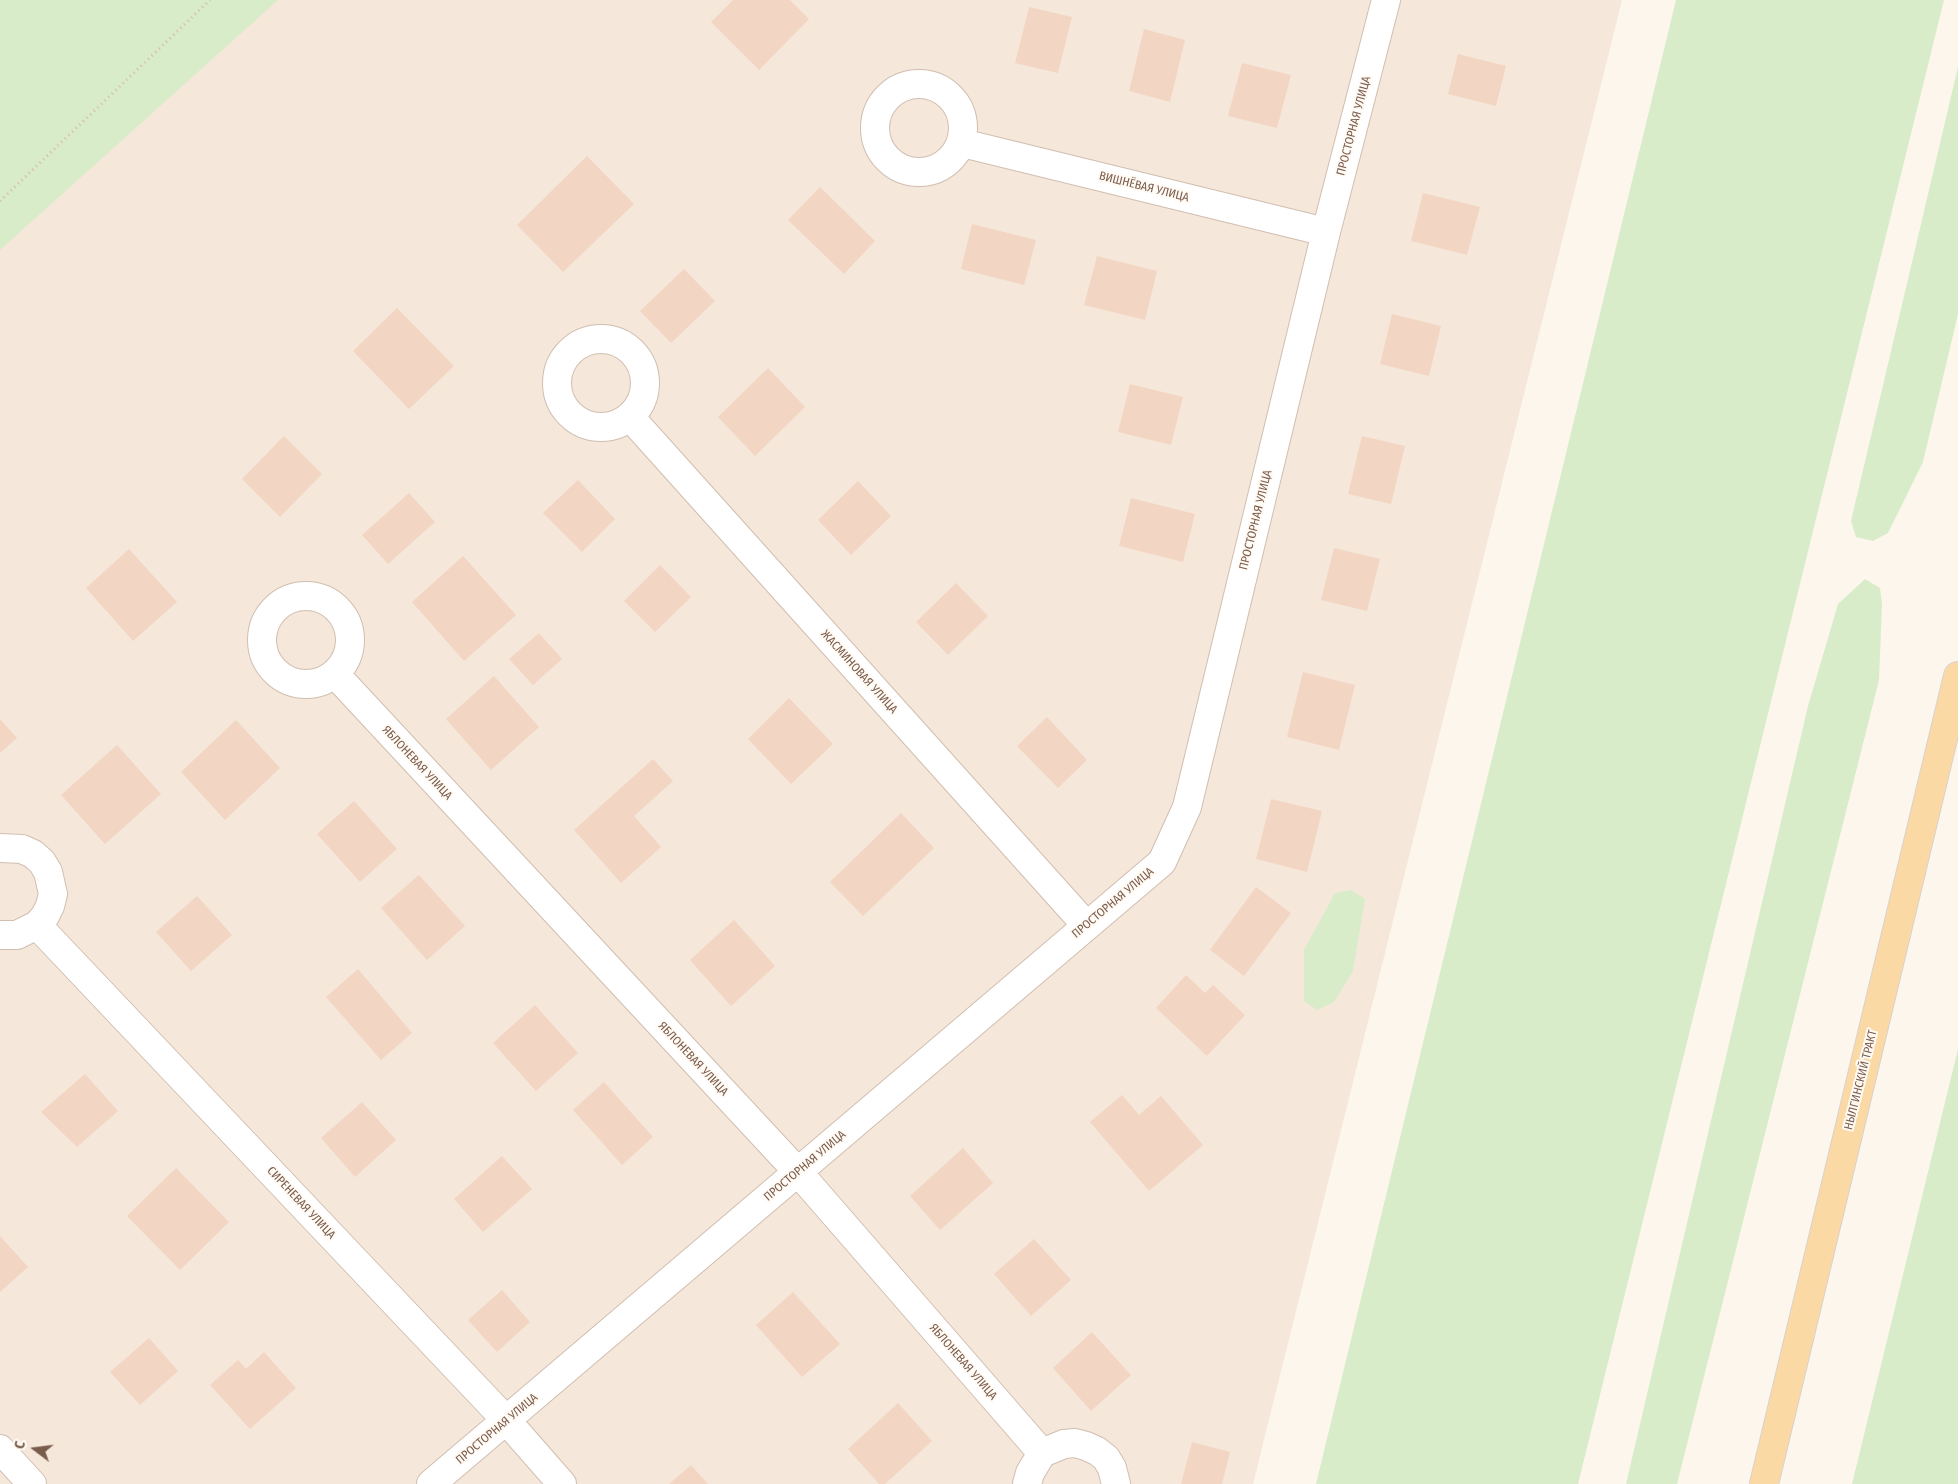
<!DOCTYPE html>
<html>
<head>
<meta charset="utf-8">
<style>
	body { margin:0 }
	#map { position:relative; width:1958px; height:1484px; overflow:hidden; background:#fdf6ec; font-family:"Fira Sans Condensed",sans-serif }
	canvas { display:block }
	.north { position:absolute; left:10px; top:1424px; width:50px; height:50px; -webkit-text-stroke:4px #fffaf3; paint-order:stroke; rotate:285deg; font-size:14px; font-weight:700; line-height:20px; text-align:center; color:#7a5c4d }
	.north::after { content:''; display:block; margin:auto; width:18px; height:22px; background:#7a5c4d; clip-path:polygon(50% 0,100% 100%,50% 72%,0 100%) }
</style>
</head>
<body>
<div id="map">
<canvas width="1958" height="1484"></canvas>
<div class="north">С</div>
</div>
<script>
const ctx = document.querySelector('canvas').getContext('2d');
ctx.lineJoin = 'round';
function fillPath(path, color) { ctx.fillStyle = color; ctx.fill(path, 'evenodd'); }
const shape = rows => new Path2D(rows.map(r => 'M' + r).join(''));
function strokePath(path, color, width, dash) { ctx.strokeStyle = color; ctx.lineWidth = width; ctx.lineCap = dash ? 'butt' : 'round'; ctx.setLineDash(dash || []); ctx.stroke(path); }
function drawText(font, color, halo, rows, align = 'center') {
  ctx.font = font + ' "Fira Sans Condensed",sans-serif'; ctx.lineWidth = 4; ctx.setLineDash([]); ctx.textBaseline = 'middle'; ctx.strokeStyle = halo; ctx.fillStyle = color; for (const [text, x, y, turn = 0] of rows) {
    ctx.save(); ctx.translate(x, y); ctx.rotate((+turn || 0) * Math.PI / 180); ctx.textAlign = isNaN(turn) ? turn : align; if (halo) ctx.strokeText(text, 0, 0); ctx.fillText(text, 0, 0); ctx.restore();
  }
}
fillPath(shape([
	[0,0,1622,0,1253,1484,0,1484]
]), '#f5e8da');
fillPath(shape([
	[0,0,278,0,0,250],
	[1676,0,1944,0,1578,1484,1316,1484],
	[1958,67,1958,314,1923,462,1888,533,1873,541,1856,537,1851,521],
	[1865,579,1880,588,1882,604,1879,680,1677,1484,1626,1484,1808,706,1838,604],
	[1351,890,1365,899,1353,971,1334,1002,1317,1010,1304,1001,1304,950,1335,893],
	[1958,1049,1958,1484,1852,1484]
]), '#d8ecc9');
fillPath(shape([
	[733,0,790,0,809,19,759,70,711,22],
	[1029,7,1072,17,1058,73,1015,63],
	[1144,29,1185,40,1170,102,1129,91],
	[1458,54,1506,66,1496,106,1448,94],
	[1242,63,1291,75,1277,128,1228,116],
	[587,156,634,204,563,272,517,225],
	[820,187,875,241,844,274,788,220],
	[1423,193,1480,207,1467,255,1411,241],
	[972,224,1036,240,1024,285,961,269],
	[1097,256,1157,271,1145,320,1084,305],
	[684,269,715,301,671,343,640,311],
	[397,308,454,366,409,409,353,351],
	[1392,314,1441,326,1429,376,1380,364],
	[768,368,805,407,755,456,718,417],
	[1130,384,1183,397,1171,445,1118,432],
	[284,436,322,474,280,517,242,479],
	[1362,436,1405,446,1391,504,1348,494],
	[578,480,615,519,582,552,543,513],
	[858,481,891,516,851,555,818,520],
	[409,493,435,522,388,564,362,535],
	[1131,498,1195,514,1183,562,1119,546],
	[1334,548,1380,559,1367,611,1321,600],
	[129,549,177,602,133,641,86,588],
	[463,556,516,615,464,661,412,602],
	[660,565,691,597,655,632,624,601],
	[956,583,988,616,948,655,916,622],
	[539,633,562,659,533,685,509,659],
	[1303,672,1355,685,1339,750,1287,737],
	[494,676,539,727,491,770,446,719],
	[789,698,833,744,791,784,748,739],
	[1047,717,1087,760,1058,788,1017,746],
	[0,719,17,738,0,753],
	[236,720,280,768,225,820,181,772],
	[117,745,161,794,105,844,61,795],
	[653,759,673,781,634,816,661,847,621,883,574,830],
	[1271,799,1322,811,1307,872,1256,859],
	[354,801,397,849,360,882,317,834],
	[901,813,934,848,863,916,830,882],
	[419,875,465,926,427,960,381,908],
	[1256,887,1291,913,1244,976,1210,950],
	[197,896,232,935,191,971,156,932],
	[734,920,775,966,731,1006,690,960],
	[358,969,412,1033,381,1060,326,997],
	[1186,975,1205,993,1213,985,1245,1015,1207,1056,1156,1008],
	[535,1005,578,1053,536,1091,493,1043],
	[85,1074,118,1111,77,1147,41,1112],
	[604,1082,653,1137,622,1165,573,1110],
	[1122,1095,1139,1115,1161,1096,1203,1145,1149,1191,1090,1122],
	[362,1102,396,1140,355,1177,321,1138],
	[963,1148,993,1183,940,1230,910,1196],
	[502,1156,532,1189,483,1232,454,1199],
	[176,1168,229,1222,180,1270,127,1216],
	[0,1236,28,1267,0,1292],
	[1034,1239,1071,1280,1031,1316,994,1274],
	[502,1290,530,1322,497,1352,468,1320],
	[793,1292,840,1344,802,1377,756,1325],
	[1092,1332,1131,1375,1091,1411,1053,1368],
	[149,1338,178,1371,140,1405,110,1372],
	[264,1352,296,1388,250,1429,210,1385,238,1360,246,1369],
	[898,1403,932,1441,885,1484,879,1484,848,1449],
	[1192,1442,1230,1452,1222,1484,1181,1484],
	[691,1465,708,1484,669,1484]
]), '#f3d5c3');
const minor = shape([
	'875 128a44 44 0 1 1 88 0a44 44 0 1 1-88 0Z',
	[962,143,1326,232],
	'557 383a44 44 0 1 1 88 0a44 44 0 1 1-88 0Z',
	[631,418,1087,926],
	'262 640a44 44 0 1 1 88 0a44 44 0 1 1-88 0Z',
	[335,674,798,1172,1042,1453],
	[0,848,22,849,33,854,42,862,48,872,53,894,50,906,45,916,37,925,17,935,0,935],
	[37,925,506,1420,562,1484],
	[0,1449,32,1484],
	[431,1484,1162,862,1187,807,1326,232,1386,0],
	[1027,1484,1030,1473,1042,1453,1064,1444,1075,1443,1086,1446,1097,1451,1106,1458,1112,1468,1116,1484]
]);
const major = shape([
	[1764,1484,1958,676]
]);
strokePath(minor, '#d1beb0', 30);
strokePath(major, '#dad1cd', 30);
strokePath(shape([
	[0,201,210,0]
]), '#d9b8a5', 3, [1, 4]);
strokePath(minor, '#fff', 28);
strokePath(major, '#fbd9a5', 28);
drawText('12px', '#7a5c4d', '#fffaf3', [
	["ПРОСТОРНАЯ УЛИЦА",1354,126,-75],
	["ВИШНЁВАЯ УЛИЦА",1144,187,14],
	["ПРОСТОРНАЯ УЛИЦА",1256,520,-76],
	["ЖАСМИНОВАЯ УЛИЦА",859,672,48],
	["ЯБЛОНЕВАЯ УЛИЦА",417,763,47],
	["ПРОСТОРНАЯ УЛИЦА",1113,903,-40],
	["ЯБЛОНЕВАЯ УЛИЦА",693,1059,47],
	["НЫЛГИНСКИЙ ТРАКТ",1861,1080,-76],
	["ПРОСТОРНАЯ УЛИЦА",805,1166,-40],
	["СИРЕНЕВАЯ УЛИЦА",301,1203,47],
	["ЯБЛОНЕВАЯ УЛИЦА",963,1362,49],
	["ПРОСТОРНАЯ УЛИЦА",497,1429,-40]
]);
</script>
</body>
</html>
